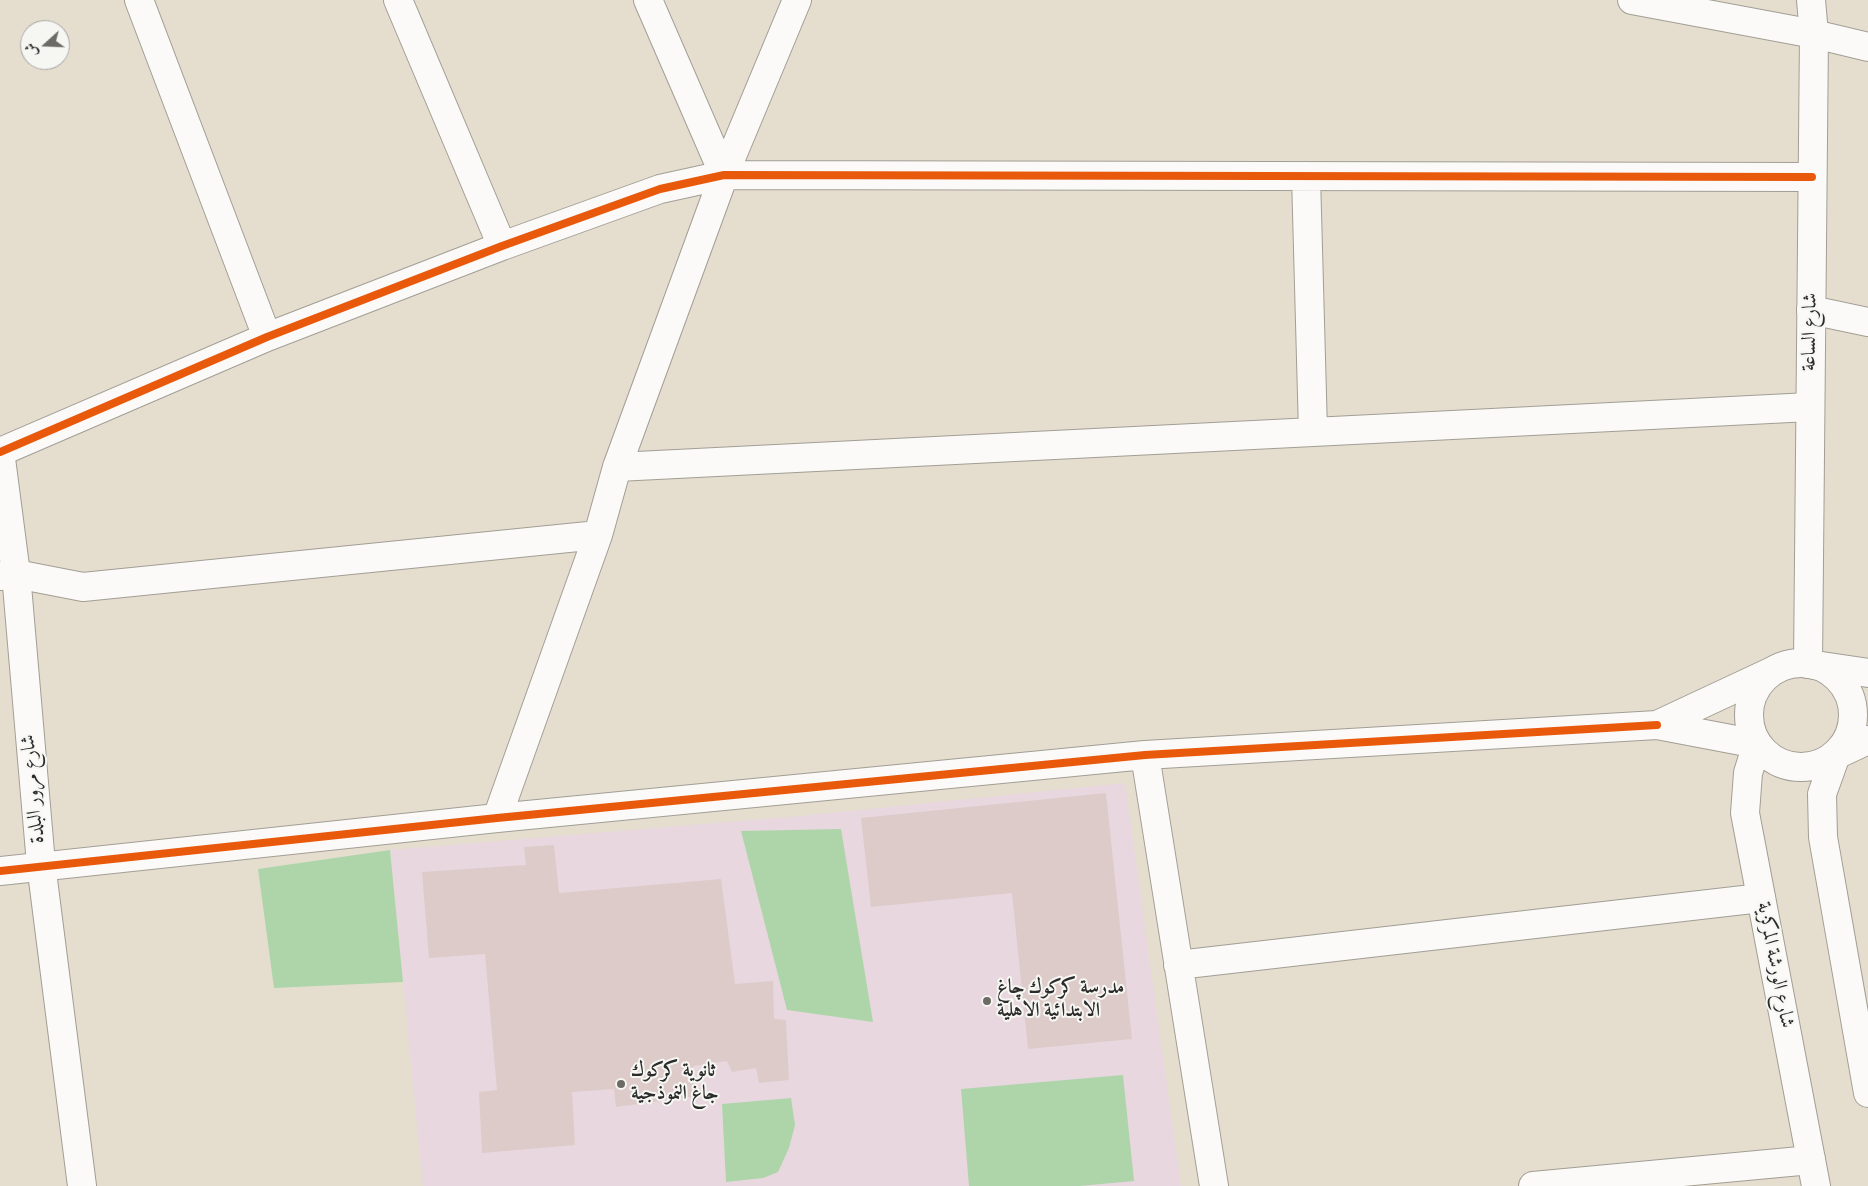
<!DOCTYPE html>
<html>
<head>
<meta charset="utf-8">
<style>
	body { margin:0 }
	#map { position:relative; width:1868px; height:1186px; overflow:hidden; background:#e5decf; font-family:"IM FELL DW Pica",Amiri,serif }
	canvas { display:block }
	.north { position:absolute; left:20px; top:20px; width:50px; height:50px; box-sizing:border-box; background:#f6f6f2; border:1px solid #a5a5a2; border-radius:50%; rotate:250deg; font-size:14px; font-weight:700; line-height:20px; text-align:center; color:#2b2b2b }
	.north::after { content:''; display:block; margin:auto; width:18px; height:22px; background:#6c6a64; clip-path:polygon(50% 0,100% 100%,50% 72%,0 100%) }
</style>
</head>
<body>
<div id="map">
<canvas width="1868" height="1186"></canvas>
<div class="north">ش</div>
</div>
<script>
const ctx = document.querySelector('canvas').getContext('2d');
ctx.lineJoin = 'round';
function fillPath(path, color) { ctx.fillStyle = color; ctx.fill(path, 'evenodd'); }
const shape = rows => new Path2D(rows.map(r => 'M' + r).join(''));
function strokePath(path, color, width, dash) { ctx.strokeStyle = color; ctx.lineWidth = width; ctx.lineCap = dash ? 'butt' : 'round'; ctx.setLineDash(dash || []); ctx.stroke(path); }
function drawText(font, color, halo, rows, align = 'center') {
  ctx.font = font + ' "IM FELL DW Pica",Amiri,serif'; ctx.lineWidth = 4; ctx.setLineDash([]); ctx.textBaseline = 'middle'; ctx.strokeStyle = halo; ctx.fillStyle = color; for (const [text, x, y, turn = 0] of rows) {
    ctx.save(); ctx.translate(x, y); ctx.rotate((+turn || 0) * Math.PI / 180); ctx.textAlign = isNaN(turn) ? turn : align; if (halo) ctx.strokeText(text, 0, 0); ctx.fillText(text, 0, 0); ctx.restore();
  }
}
fillPath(shape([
	[1125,783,1181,1186,423,1186,390,850,800,816]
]), '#e8d7df');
fillPath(shape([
	[841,829,873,1022,787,1010,741,831],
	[390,850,403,982,274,988,258,869],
	[1123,1075,1134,1181,1079,1186,969,1186,961,1089],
	[791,1098,795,1125,789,1148,778,1172,763,1178,726,1182,722,1104]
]), '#aed5aa');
fillPath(shape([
	[1106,793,1132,1039,1028,1049,1012,893,871,907,861,818],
	[554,845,559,893,721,879,735,984,773,981,774,1019,786,1020,789,1080,759,1083,756,1068,732,1072,727,1061,693,1066,696,1096,616,1107,614,1089,572,1092,575,1145,482,1153,479,1092,497,1090,485,954,429,958,422,872,526,865,524,847]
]), '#ddcbca');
const minor = shape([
	[139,0,267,337],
	[398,0,502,246],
	[648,0,724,175],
	[1632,0,1814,34,1868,47],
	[1306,176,1313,432],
	[1811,310,1868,322],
	[0,452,267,337,502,246,660,189,724,175,1812,177],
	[617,467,1810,407],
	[0,576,16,574,83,587,598,535],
	[1808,664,1868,673],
	[1757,744,1657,725,1779,668],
	[1145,755,1214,1186],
	[1836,755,1868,740],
	[497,818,598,535,617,467,724,175,797,0],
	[0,871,497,818,1145,755,1657,725],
	[1178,965,1761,898],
	[1533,1186,1811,1160]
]);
const secondary = shape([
	'1749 715a52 52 0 1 1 104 0a52 52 0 1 1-104 0Z',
	[1808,664,1814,34,1811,0],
	[1757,744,1748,773,1745,813,1816,1186],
	[1836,755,1822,794,1823,837,1868,1093]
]);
const primary = shape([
	[0,451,16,574,41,864,82,1186]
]);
strokePath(minor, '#a29e95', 30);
strokePath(secondary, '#a29e95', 30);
strokePath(primary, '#a29e95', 30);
strokePath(minor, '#fbfaf8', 28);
strokePath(secondary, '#fbfaf8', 28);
strokePath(primary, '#fbfaf8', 28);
strokePath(shape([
	[0,452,267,337,502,246,660,189,724,175,1812,177],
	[0,871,497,818,1145,755,1657,725]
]), '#e8590c', 8);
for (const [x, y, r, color] of [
	[987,1001,5,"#6c6a64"],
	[621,1084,5,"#6c6a64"]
]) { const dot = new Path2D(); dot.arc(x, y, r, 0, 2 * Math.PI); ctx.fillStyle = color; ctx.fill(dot); strokePath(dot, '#f6f6f2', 2); }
drawText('20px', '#2b2b2b', '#f6f6f2', [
	["شارع الساعة",1811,332,-89],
	["شارع مرور البلدة",34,789,-95],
	["شارع الورشة المركزية",1774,965,79]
]);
drawText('bold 20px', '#2b2b2b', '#f6f6f2', [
	["مدرسة كركوك چاغ",997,989],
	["الابتدائية الاهلية",997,1012],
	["ثانوية كركوك",631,1072],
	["جاغ النموذجية",631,1095]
], 'left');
</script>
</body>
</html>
